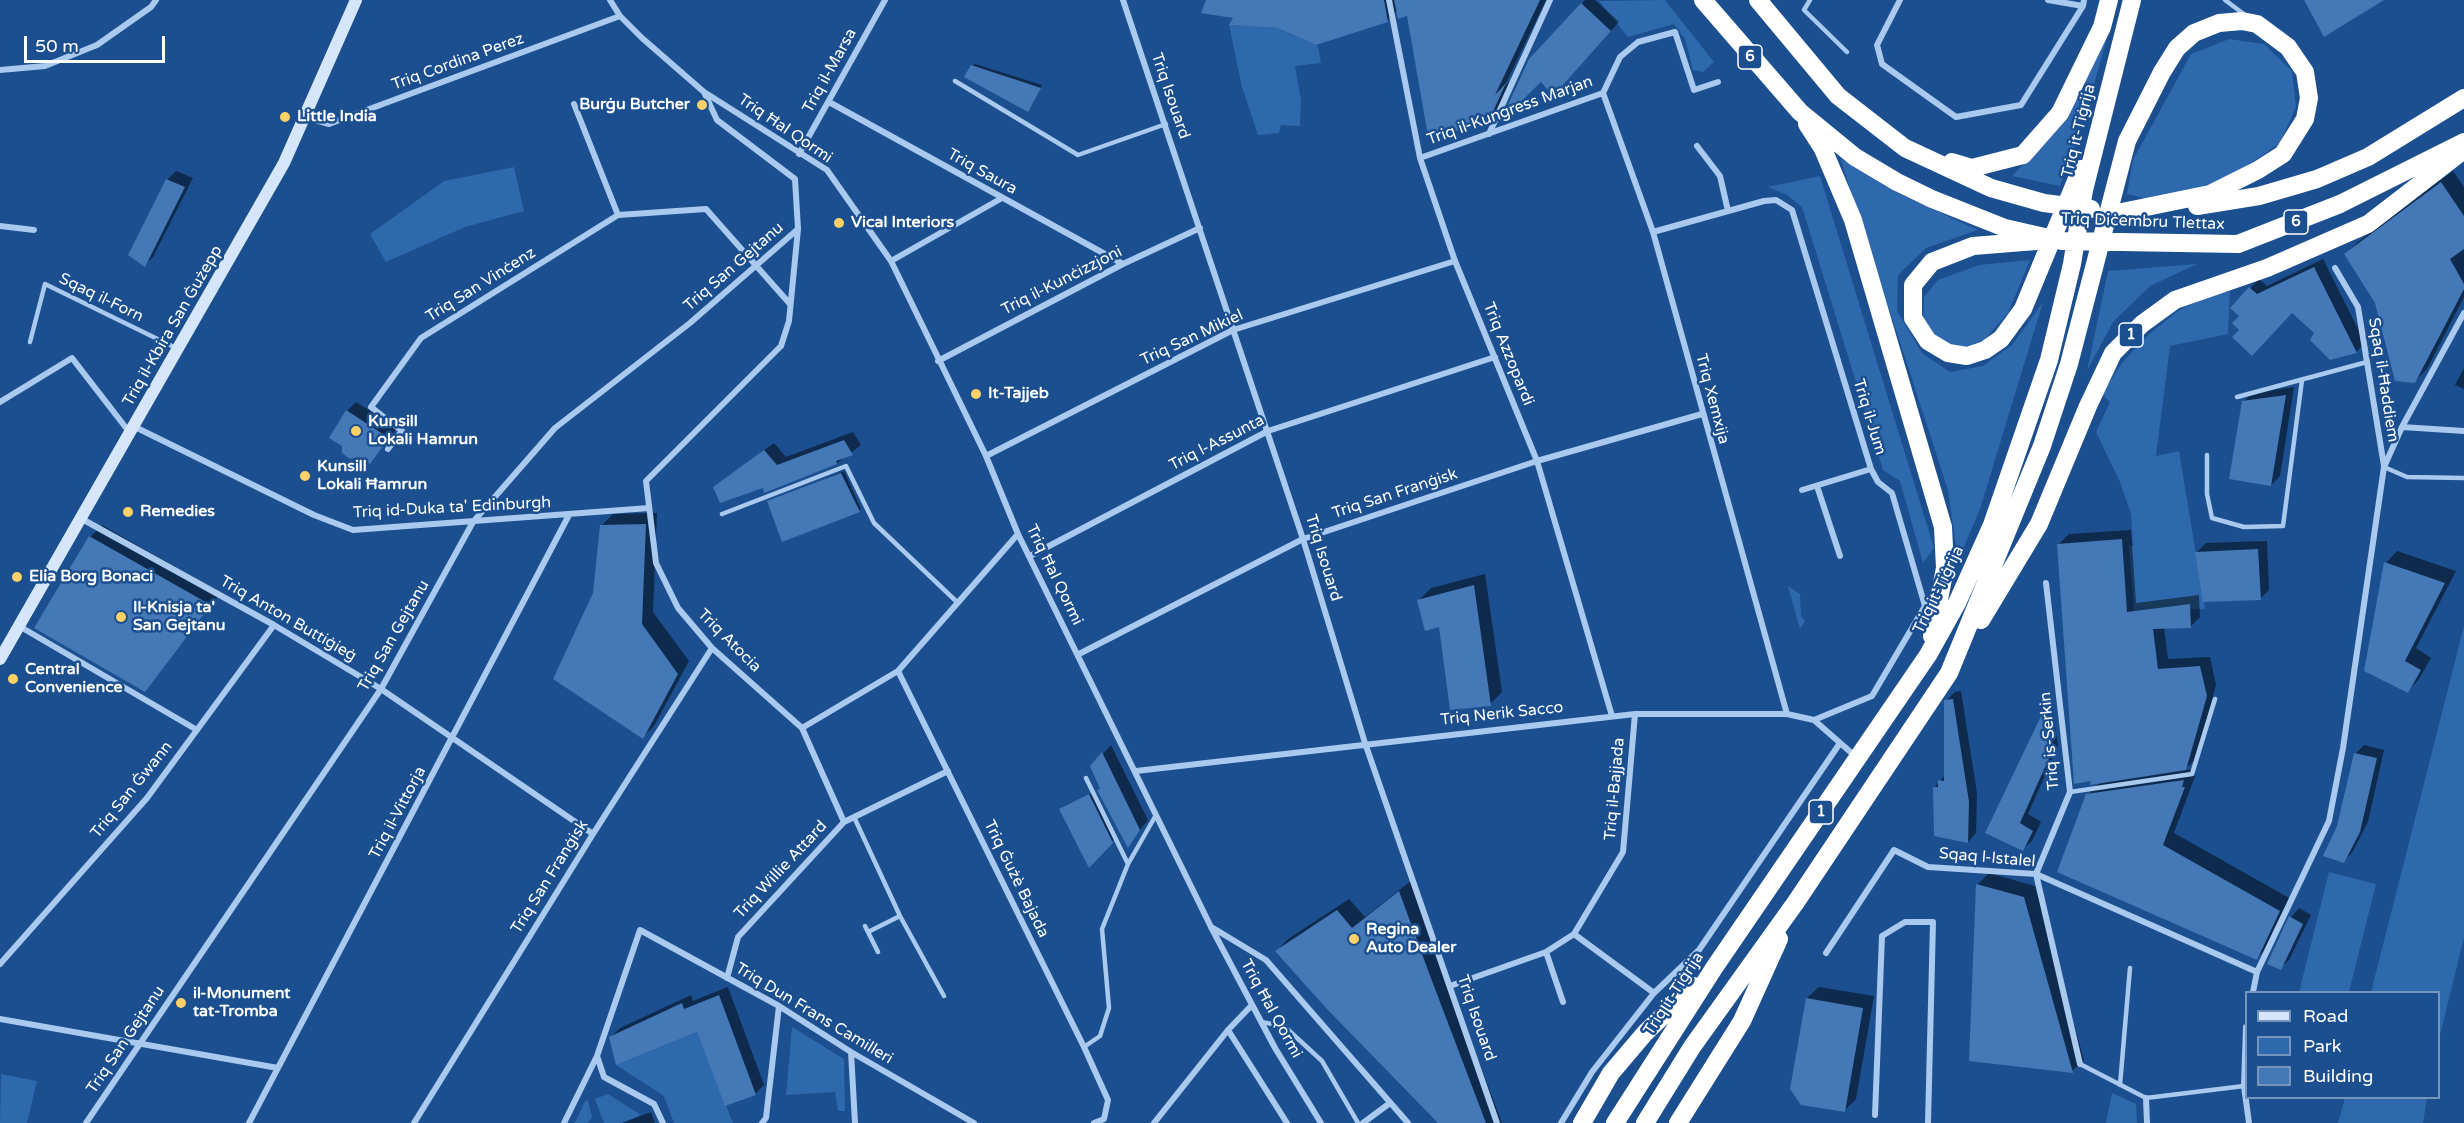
<!DOCTYPE html>
<html>
<head>
<meta charset="utf-8">
<style>
	body { margin:0 }
	#map { position:relative; width:2464px; height:1123px; overflow:hidden; background:#1b4f8f; font-family:"Varela Round",sans-serif }
	canvas { display:block }
	.legend { position:absolute; left:2245px; top:991px; width:195px; height:108px; box-sizing:border-box; background:#1b4f8f; border:2px solid #7695bc; margin:0; padding:8px 10px; list-style:none; font-size:18px; color:#fff }
	.legend li { display:flex; align-items:center; gap:12px; height:30px }
	.legend b { width:30px; border:2px solid #7695bc }
	.scale { position:absolute; left:24px; top:36px; width:141px; height:27px; box-sizing:border-box; border:3px solid #fff; border-top:0; padding-left:8px; font-size:18px; line-height:21px; white-space:nowrap; color:#fff; -webkit-text-stroke:4px #1b4f8f; paint-order:stroke }
</style>
</head>
<body>
<div id="map">
<canvas width="2464" height="1123"></canvas>
<ul class="legend">
<li><b style="height:8px;background:#d6e6fa"></b>Road</li>
<li><b style="height:16px;background:#2e69ad"></b>Park</li>
<li><b style="height:16px;background:#4478b7"></b>Building</li>
</ul>
<div class="scale">50 m</div>
</div>
<script>
const ctx = document.querySelector('canvas').getContext('2d');
ctx.lineJoin = 'round';
function fillPath(path, color) { ctx.fillStyle = color; ctx.fill(path, 'evenodd'); }
const shape = rows => new Path2D(rows.map(r => 'M' + r).join(''));
function strokePath(path, color, width, dash) { ctx.strokeStyle = color; ctx.lineWidth = width; ctx.lineCap = dash ? 'butt' : 'round'; ctx.setLineDash(dash || []); ctx.stroke(path); }
function drawText(font, color, halo, rows, align = 'center') {
  ctx.font = font + ' "Varela Round",sans-serif'; ctx.lineWidth = 5; ctx.setLineDash([]); ctx.textBaseline = 'middle'; ctx.strokeStyle = halo; ctx.fillStyle = color; for (const [text, x, y, turn = 0] of rows) {
    ctx.save(); ctx.translate(x, y); ctx.rotate((+turn || 0) * Math.PI / 180); ctx.textAlign = isNaN(turn) ? turn : align; if (halo) ctx.strokeText(text, 0, 0); ctx.fillText(text, 0, 0); ctx.restore();
  }
}
fillPath(shape([
	[1665,0,1714,62,1703,72,1693,70,1685,39,1674,24,1628,37,1599,1],
	[1229,25,1278,28,1318,46,1321,63,1295,66,1301,100,1300,126,1281,125,1279,133,1258,135,1242,87],
	[2107,38,2082,127,2060,186,2012,176,2062,123],
	[2229,39,2264,44,2292,71,2296,107,2280,143,2233,176,2185,193,2147,199,2127,194,2133,160,2191,54],
	[1840,158,1904,196,1978,230,1926,248,1898,275,1897,311,1922,353,1950,372,1983,366,2012,345,2043,302,1980,509,1958,561,1948,490],
	[514,167,524,211,465,227,386,262,370,234,444,181],
	[1820,176,1934,548,1923,563,1900,481,1883,470,1802,207,1787,195,1768,187],
	[2030,260,2008,313,1984,340,1962,348,1939,344,1923,326,1924,297,1938,280,1979,265],
	[2197,264,2150,286,2113,322,2087,371,2108,271],
	[2230,291,2228,334,2170,346,2156,456,2179,451,2205,609,2134,611,2129,545,2133,546,2131,514,2120,482,2096,432,2110,402,2102,394,2121,364,2148,335,2179,310,2211,295],
	[1788,586,1800,594,1801,616,1805,621,1800,629],
	[2464,626,2464,938,2439,1039,2438,992,2371,992],
	[2329,872,2376,884,2349,992,2299,992],
	[792,1027,844,1059,845,1111,838,1111,835,1092,786,1095],
	[697,1032,733,1123,674,1123,664,1096,616,1065],
	[1,1074,37,1081,27,1123,0,1123],
	[2112,1093,2136,1104,2137,1123,2106,1123],
	[608,1094,641,1115,622,1123,604,1123,595,1099],
	[2345,1098,2427,1098,2423,1123,2338,1123],
	[588,1100,592,1118,587,1123,575,1123,585,1101]
]), '#2e69ad');
fillPath(shape([
	[1208,0,1546,0,1504,87,1514,77,1499,111,1487,124,1408,14,1398,10,1387,21,1278,27,1235,17],
	[1585,0,1595,0,1619,22,1562,85,1530,59],
	[975,64,1042,85,1030,108,972,66],
	[176,171,193,178,153,257,144,265,167,180],
	[2453,171,2464,187,2464,297,2427,369,2415,381,2377,302,2346,254,2358,242],
	[2323,259,2365,343,2356,352,2316,333,2293,311,2241,330,2241,316,2232,308,2259,279,2267,286],
	[2464,368,2464,389,2455,385],
	[2294,387,2280,476,2271,485,2243,402,2252,393],
	[356,402,397,428,370,462,359,455,347,411],
	[853,432,861,445,837,463,763,486,715,487,774,443,786,457],
	[844,471,861,509,859,511,769,502],
	[657,513,653,612,689,661,654,726,643,737,595,593,601,526,613,514],
	[102,525,221,593,145,690,90,537],
	[2131,530,2136,603,2199,595,2200,617,2190,627,2164,627,2168,659,2210,657,2216,685,2196,759,2184,770,2195,769,2192,776,2195,776,2174,833,2291,899,2269,946,2257,958,2088,795,2101,781,2059,544,2069,534],
	[2267,541,2269,590,2260,599,2197,552,2206,543],
	[2397,551,2456,571,2416,648,2431,658,2419,679,2408,691,2386,563],
	[1485,574,1502,692,1490,704,1440,625,1419,600,1431,588],
	[1961,691,1977,793,1976,833,1968,842,1934,788,1945,775,1946,701,1955,692],
	[2052,705,2058,746,2028,814,2041,822,2032,841,2023,849,1987,832,2044,713],
	[1111,745,1148,820,1128,845,1099,791,1101,788,1091,767],
	[2364,745,2384,750,2368,822,2352,853,2343,861,2338,826,2355,754],
	[1092,793,1114,839,1089,866,1063,807],
	[1989,873,2035,886,2084,1060,2072,1071,1977,885],
	[1411,881,1502,1123,1439,1123,1277,951,1288,939,1349,899,1365,917],
	[2299,908,2311,915,2289,960,2280,968,2291,917],
	[728,987,764,1085,755,1094,698,1030,611,1037,620,1028,691,995,693,1001],
	[1819,987,1874,996,1856,1099,1844,1111,1807,998],
	[651,1112,655,1123,622,1123]
]), '#0007');
fillPath(shape([
	[1206,0,1384,0,1388,22,1316,45,1278,28,1229,25,1233,18,1201,13],
	[1394,0,1540,0,1495,95,1506,83,1487,125,1428,136,1407,16,1398,19],
	[2304,0,2384,0,2324,37],
	[1581,3,1611,31,1553,96,1541,82,1500,122,1529,59],
	[971,65,1041,88,1028,112,964,77],
	[166,179,185,187,145,267,128,255],
	[2441,182,2464,216,2464,249,2450,259,2464,284,2464,289,2415,383,2395,381,2375,303,2344,254],
	[2314,267,2357,353,2330,360,2310,340,2314,333,2292,313,2252,356,2232,337,2239,330,2232,323,2239,316,2230,308,2249,287,2257,294],
	[2286,395,2271,486,2229,479,2242,401],
	[346,410,389,438,370,464,358,457,350,459,342,453,342,446,329,438],
	[844,440,853,455,836,461,837,464,764,493,763,488,720,503,713,487,764,450,777,465],
	[841,473,860,512,782,542,767,501],
	[646,524,642,624,678,674,643,739,553,679,593,593,600,525],
	[89,536,211,605,145,692,34,628],
	[2122,539,2127,612,2190,604,2191,628,2153,629,2158,669,2200,666,2207,696,2186,770,2090,785,2091,781,2074,784,2057,544],
	[2258,549,2261,600,2203,602,2195,552],
	[2384,562,2445,583,2405,661,2421,670,2408,693,2364,671],
	[1474,585,1491,706,1450,710,1439,627,1425,631,1417,600],
	[1953,699,1969,802,1968,843,1934,836,1933,787,1938,787,1938,780,1944,781,1944,700],
	[2043,712,2050,756,2020,823,2033,831,2023,851,1985,833],
	[1102,752,1140,830,1128,848,1097,790,1100,789,1090,766],
	[2354,753,2377,758,2360,832,2344,863,2323,856,2337,826],
	[2184,780,2182,787,2185,787,2163,845,2280,911,2257,960,2057,872,2086,794],
	[1089,794,1113,843,1089,868,1059,809],
	[1976,884,2024,897,2073,1073,1969,1061],
	[1399,891,1429,973,1486,1123,1438,1123,1326,1008,1275,951,1337,910,1352,928],
	[2289,916,2303,924,2281,970,2267,964],
	[719,995,756,1095,725,1106,697,1032,616,1065,609,1037,682,1003,684,1009],
	[1806,998,1863,1008,1845,1112,1801,1105,1790,1089]
]), '#4478b7');
strokePath(shape([
	[1810,0,1804,10,1847,52],
	[2225,0,2245,15],
	[955,81,1078,155,1166,124],
	[30,342,45,284,178,349],
	[2237,397,2367,362],
	[2207,455,2207,494,2212,518,2244,527,2283,526,2302,380],
	[2384,467,2407,477,2464,478],
	[722,514,846,466,874,523,958,603],
	[1086,778,1128,864],
	[2070,792,2192,774,2215,699],
	[854,817,900,916,944,996],
	[865,926,878,952],
	[868,932,900,916],
	[1261,1022,1284,1026,1322,1061,1358,1123],
	[1084,1047,1100,1036,1109,1008,1102,929,1128,864,1156,815],
	[2080,1064,2146,1098,2244,1086],
	[2120,1085,2130,968]
]), '#a9c9ee', 4.5);
strokePath(shape([
	[610,0,620,16,642,38,704,92,827,170,891,261,986,456,1018,534,1211,927,1275,1048,1321,1123],
	[1123,0,1303,539,1365,743,1497,1123],
	[1389,0,1420,158,1455,261,1537,461,1612,716],
	[1900,0,1877,45,1882,64,1956,117,2021,105,2083,6,2084,0],
	[2048,0,2083,6],
	[0,70,45,66,97,45,151,7,156,0],
	[704,92,717,120,795,179,798,229,789,321,781,346,646,481,656,563,678,608,712,648,802,728,898,671,1018,534],
	[1603,93,1653,232,1787,714],
	[829,102,1123,264],
	[574,104,618,215],
	[305,117,329,124,620,16],
	[1489,134,1550,0],
	[1697,146,1720,176,1728,211],
	[799,154,885,0],
	[1420,158,1603,93,1620,57,1638,42,1675,32,1694,90,1718,82],
	[0,226,34,230],
	[1653,232,1764,201,1776,200,1792,210,1871,469,1878,482,1892,493,1925,606,1872,696,1814,720],
	[891,261,1002,198],
	[2335,268,2358,307,2384,466],
	[938,361,1123,264,1200,228],
	[0,402,72,358,130,433],
	[135,427,314,515,353,530,649,508],
	[2402,427,2464,431],
	[388,449,402,431,371,407,421,338,618,215,706,209,790,304],
	[986,456,1233,330,1455,261],
	[1817,486,1840,556],
	[1802,490,1871,469],
	[82,519,274,625,381,689,593,834],
	[1030,556,1268,431,1495,357],
	[2046,583,2070,792,2036,874,2080,1064],
	[19,626,197,730],
	[1079,654,1303,539,1537,461,1702,414],
	[898,671,1084,1047,1108,1100,1104,1119,1094,1123],
	[1635,714,1623,852,1574,934,1654,993],
	[802,728,844,822],
	[1136,771,1635,714,1787,714,1814,720,1855,756],
	[1213,928,1266,960,1408,1123],
	[1546,952,1563,1002],
	[1826,953,1894,850,1928,867,2036,874,2257,972],
	[0,964,147,798,274,625],
	[727,978,738,937,844,822,948,771],
	[1450,986,1546,952,1574,934],
	[2253,992,2257,972,2329,821,2343,748,2384,467,2402,427,2464,313],
	[0,1019,278,1068],
	[2246,1027,2244,1086,2249,1123],
	[1228,1030,1287,1123],
	[851,1052,855,1123],
	[597,1056,604,1077,654,1104,663,1123],
	[2146,1098,2147,1123],
	[1875,1115,1882,936,1905,922,1933,922,1928,1123],
	[86,1123,381,689,473,522,555,428,690,323,798,229],
	[249,1123,569,515],
	[414,1123,593,834,712,648],
	[564,1123,597,1056,640,930,779,1006,851,1052,974,1123],
	[762,1123,766,1118,779,1006],
	[1154,1123,1228,1030,1252,1005],
	[1363,1123,1390,1103],
	[1561,1123,1592,1072,1654,993,1699,950,1840,743]
]), '#a9c9ee', 6);
strokePath(shape([
	[0,659,284,163,356,0]
]), '#d6e6fa', 12);
strokePath(shape([
	[1703,0,1800,112,1855,157,1897,182,1932,199,2005,228,2062,241,2238,244,2340,204,2464,142],
	[1758,0,1838,96,1905,148,1991,188,2044,203,2091,209],
	[1807,124,1823,149,1853,220,1943,527,1945,568,1932,636],
	[1952,162,1972,168,2023,155,2060,113,2102,27,2109,0],
	[2197,206,2259,196,2317,179,2368,157,2464,98],
	[2036,241,1973,246,1932,262,1913,285,1913,318,1928,341,1948,353,1967,356,1985,350,2001,339,2023,309,2081,169],
	[1981,620,2039,524,2088,406,2113,353,2142,324,2175,300,2267,268,2368,224,2460,153],
	[1582,1123,1611,1073,1645,1033,1694,986],
	[1615,1123,1714,968,1928,655,1957,603,1992,525,2049,360,2072,264,2084,190,2132,0],
	[1645,1123,1692,1047,1796,902,1949,673,2042,446,2069,364,2127,141,2162,72,2177,48,2194,33,2219,23,2242,21,2257,24,2288,47,2305,72,2309,98,2305,119,2283,154,2258,170,2210,194,2122,212],
	[1678,1123,1742,1021,1779,939]
]), '#fff', 18);
for (const [x, y, r, color] of [
	[702,105,6,"#ffd166"],
	[285,117,6,"#ffd166"],
	[839,223,6,"#ffd166"],
	[976,394,6,"#ffd166"],
	[356,431,6,"#ffd166"],
	[305,476,6,"#ffd166"],
	[128,512,6,"#ffd166"],
	[17,577,6,"#ffd166"],
	[121,617,6,"#ffd166"],
	[13,679,6,"#ffd166"],
	[1354,939,6,"#ffd166"],
	[181,1003,6,"#ffd166"]
]) { const dot = new Path2D(); dot.arc(x, y, r, 0, 2 * Math.PI); ctx.fillStyle = color; ctx.fill(dot); strokePath(dot, '#1b4f8f', 2); }
for (const [x, y, w] of [
	[1750,57,24],
	[2296,222,24],
	[2131,335,24],
	[1821,812,24]
]) { const box = new Path2D(); box.roundRect(x - w / 2, y - 12, w, 24, 4.5); ctx.fillStyle = '#1b4f8f'; ctx.fill(box); strokePath(box, '#fff', 1.5); }
drawText('bold 15px', '#fff', null, [
	["6",1750,57],
	["6",2296,222],
	["1",2131,335],
	["1",1821,812]
]);
drawText('16px', '#fff', '#1b4f8f', [
	["Triq Cordina Perez",458,62,-20],
	["Triq il-Marsa",830,71,-61],
	["Triq Isouard",1170,96,71],
	["Triq il-Kungress Marjan",1510,111,-20],
	["Triq Ħal Qormi",785,129,34],
	["Triq it-Tiġrija",2079,131,-76],
	["Triq Saura",982,172,29],
	["Triq Diċembru Tlettax",2143,222,2],
	["Triq San Gejtanu",734,267,-41],
	["Triq il-Kunċizzjoni",1062,281,-27],
	["Triq San Vinċenz",481,285,-32],
	["Sqaq il-Forn",101,298,26],
	["Triq il-Kbira San Ġużepp",173,326,-60],
	["Triq San Mikiel",1192,338,-25],
	["Triq Azzopardi",1508,354,68],
	["Sqaq il-Ħaddiem",2383,380,81],
	["Triq Xemxija",1712,399,75],
	["Triq il-Jum",1869,417,73],
	["Triq l-Assunta",1217,443,-27],
	["Triq San Franġisk",1395,494,-18],
	["Triq id-Duka ta' Edinburgh",452,508,-3],
	["Triq Isouard",1323,558,73],
	["Triq Ħal Qormi",1054,575,64],
	["Triq it-Tiġrija",1939,590,-64],
	["Triq Anton Buttiġieġ",288,619,30],
	["Triq San Gejtanu",394,636,-60],
	["Triq Atocia",729,641,45],
	["Triq Nerik Sacco",1502,714,-6],
	["Triq is-Serkin",2050,741,-95],
	["Triq il-Bajjada",1615,789,-85],
	["Triq San Ġwann",132,790,-51],
	["Triq il-Vittorja",398,813,-62],
	["Sqaq l-Istalel",1987,858,5],
	["Triq Willie Attard",781,870,-47],
	["Triq San Franġisk",550,877,-58],
	["Triq Ġużè Bajada",1016,879,64],
	["Triq it-Tiġrija",1674,994,-57],
	["Triq Ħal Qormi",1271,1009,61],
	["Triq Dun Frans Camilleri",814,1014,31],
	["Triq Isouard",1476,1018,71],
	["Triq San Gejtanu",126,1040,-56]
]);
drawText('bold 16px', '#fff', '#1b4f8f', [
	["Burġu Butcher",690,105,"right"],
	["Little India",297,117],
	["Vical Interiors",851,223],
	["It-Tajjeb",988,394],
	["Kunsill",368,422],
	["Lokali Hamrun",368,440],
	["Kunsill",317,467],
	["Lokali Ħamrun",317,485],
	["Remedies",140,512],
	["Elia Borg Bonaci",29,577],
	["Il-Knisja ta'",133,608],
	["San Gejtanu",133,626],
	["Central",25,670],
	["Convenience",25,688],
	["Regina",1366,930],
	["Auto Dealer",1366,948],
	["il-Monument",193,994],
	["tat-Tromba",193,1012]
], 'left');
</script>
</body>
</html>
